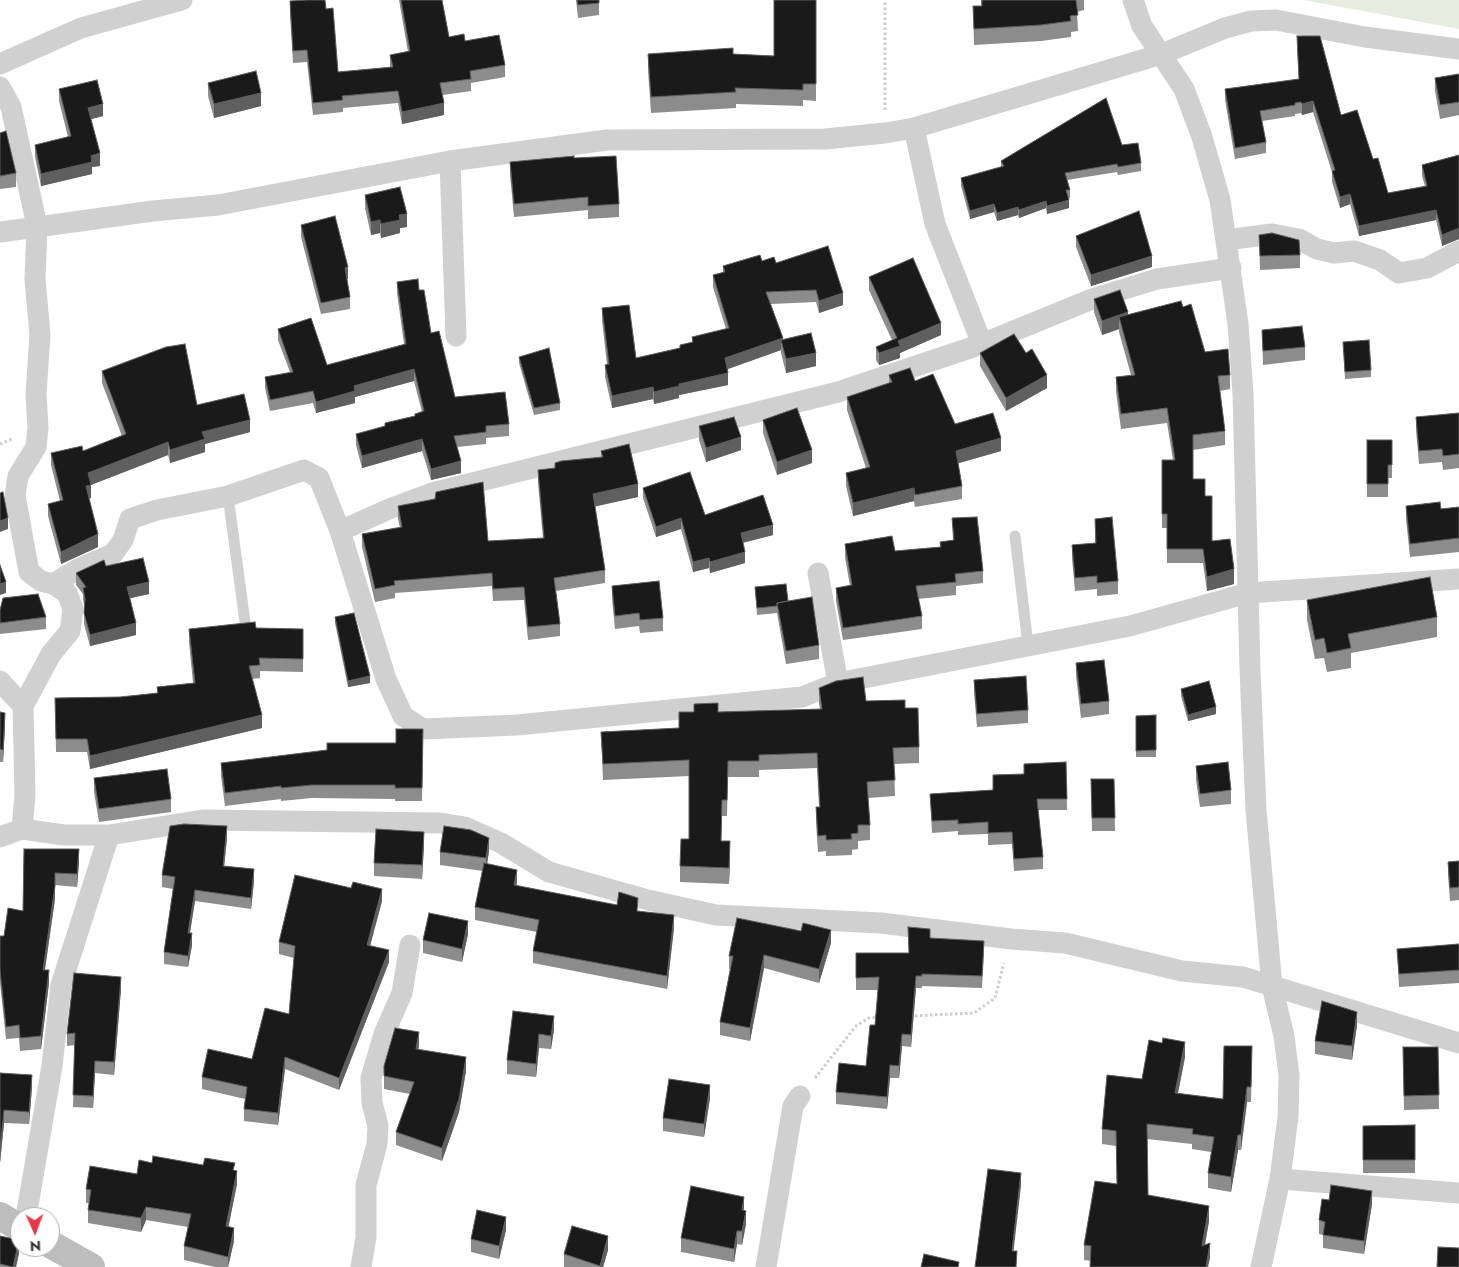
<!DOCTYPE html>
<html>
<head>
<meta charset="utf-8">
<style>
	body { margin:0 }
	#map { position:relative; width:1459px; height:1267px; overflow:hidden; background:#fff; font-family:Jost,sans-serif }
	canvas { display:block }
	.north { position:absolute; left:10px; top:1207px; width:50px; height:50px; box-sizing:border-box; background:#fff; border:1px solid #adadad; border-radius:50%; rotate:178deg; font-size:14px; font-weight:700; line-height:20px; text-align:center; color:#333 }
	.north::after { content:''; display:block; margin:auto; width:18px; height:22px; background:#e63946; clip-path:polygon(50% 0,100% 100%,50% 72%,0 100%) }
</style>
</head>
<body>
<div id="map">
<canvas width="1459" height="1267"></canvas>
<div class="north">N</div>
</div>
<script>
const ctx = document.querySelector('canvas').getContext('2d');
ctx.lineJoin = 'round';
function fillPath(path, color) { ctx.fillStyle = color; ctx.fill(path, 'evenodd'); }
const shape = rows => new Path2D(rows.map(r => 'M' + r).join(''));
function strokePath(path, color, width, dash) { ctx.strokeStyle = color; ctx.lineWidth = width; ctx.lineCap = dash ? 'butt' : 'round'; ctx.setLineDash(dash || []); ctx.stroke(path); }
fillPath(shape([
	[1304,0,1459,0,1459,29]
]), '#e6ecdf');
strokePath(shape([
	[885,110,885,0],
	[0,444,12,439],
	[910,1016,974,1013,995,998,1004,963],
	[815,1078,856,1026,869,1018,879,1017]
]), '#cdcdcd', 3, [2.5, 2.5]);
strokePath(shape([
	[228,496,246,629],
	[1015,536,1028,645]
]), '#d0d0d0', 11);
strokePath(shape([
	[1133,0,1142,26,1184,89,1202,137,1220,200,1238,324,1243,394,1250,670,1256,810,1272,986,1284,1036,1289,1075,1288,1117,1280,1179,1261,1267],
	[0,64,81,28,182,0],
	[0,87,11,107,37,226,35,279,40,335,36,394,38,428,36,447,18,476,15,496,29,572,41,581,53,584,67,593,73,609,70,631,51,654,23,706,25,795,22,829],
	[914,128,935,224,982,344],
	[450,161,456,336],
	[0,232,153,211,218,205,450,161,607,140,825,139,885,133,914,128,1162,54,1225,28,1251,21,1276,20,1365,37,1459,49],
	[1226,240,1272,234,1299,239,1317,249,1334,253,1354,251,1380,260,1399,273,1427,268,1459,251],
	[340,531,389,509,432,493,838,392,982,344,1092,299,1157,279,1231,268],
	[818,573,838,683],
	[53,584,78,569,113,554,123,540,130,519,157,510,228,496,304,470,319,478,340,531,386,679,403,716,423,729,517,725,802,697,838,683,1130,626,1248,593,1459,579],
	[0,681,23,706],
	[0,837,22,829,64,835,109,835,203,820,440,823,465,827,501,843,549,872,648,900,716,915,881,923,1011,939,1065,943,1182,971,1243,977,1459,1043],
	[1280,1179,1459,1193],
	[26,1217,52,1066,61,985,109,835],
	[361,1267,366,1237,366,1185,377,1144,378,1126,372,1103,371,1078,384,1034,402,993,410,945],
	[766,1267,793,1106,800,1096]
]), '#d0d0d0', 21);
strokePath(shape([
	[0,1216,20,1228],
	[50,1244,91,1267]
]), '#bdbdbd', 28);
fillPath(shape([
	[399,0,442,0,449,37,465,41,505,65,505,77,471,83,471,91,443,95,444,115,402,124,398,103,343,108,343,112,313,115,307,62,293,63,290,14,290,1,326,9,338,72,390,67,390,55,408,52],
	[576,0,599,0,599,15,578,18],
	[816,0,816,101,803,100,803,106,736,104,736,108,651,113,648,70,648,54,733,54,774,56],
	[981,0,1084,0,1084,10,1077,12,1078,31,1071,32,1071,37,1041,41,974,45,973,6,981,6],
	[1297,47,1341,115,1373,159,1388,193,1425,186,1422,176,1422,165,1459,155,1459,239,1442,246,1436,220,1359,236,1350,204,1340,208,1332,182,1332,172,1313,112,1302,115,1301,113,1295,114,1295,116,1262,121,1266,142,1266,153,1235,159,1225,100,1225,89,1299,79],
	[1459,74,1459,115,1440,119,1435,91,1435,78],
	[208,83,261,106,214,118,208,96],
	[59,89,103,116,91,119,100,166,92,167,92,174,41,186,35,157,35,145,68,137,59,101],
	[0,133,16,173,16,187,0,189],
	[1122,145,1141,163,1141,171,1118,175,1117,172,1067,180,1070,190,1070,198,1068,198,1069,208,1047,214,1046,208,1019,218,1018,215,997,221,994,212,970,219,961,186,961,178,1001,167,1001,161],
	[574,158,619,204,619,217,588,219,588,210,514,217,510,175,510,162],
	[365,195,407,227,400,228,400,233,381,238,380,233,371,235,365,208],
	[301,225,348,279,347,279,350,297,350,309,321,314,301,237],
	[1259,235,1300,255,1300,268,1260,270],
	[1076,236,1152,267,1091,286,1076,247],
	[762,261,776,263,843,305,819,313,816,302,771,304,783,339,816,366,786,373,781,353,781,350,728,369,728,385,679,395,679,398,654,404,653,399,612,408,605,377,605,365,607,365,602,320,602,308,636,358,680,348,680,345,692,343,692,337,726,329,713,287,713,275,723,272,723,266],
	[869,277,941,335,900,353,900,358,879,365,876,360,876,347,892,340,869,290],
	[397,282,419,290,431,333,455,397,509,424,509,436,486,438,486,444,457,447,461,473,431,480,422,451,362,468,356,445,356,434,385,427,385,423,415,416,415,414,422,412,414,381,355,397,355,403,316,413,313,403,270,411,265,388,265,377,290,372,278,340,278,329,327,365,404,344,397,293],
	[1094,299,1128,315,1183,307,1205,352,1230,375,1230,389,1220,391,1225,431,1225,445,1193,450,1193,479,1205,496,1212,541,1234,584,1207,591,1203,563,1167,563,1167,528,1162,528,1162,460,1173,460,1167,423,1121,429,1116,392,1116,377,1131,375,1119,332,1119,329,1102,335,1094,312],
	[1262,330,1305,347,1305,360,1263,365],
	[1343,342,1371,370,1371,377,1345,379],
	[980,353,1026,353,1047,388,1006,411,980,366],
	[519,357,560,403,560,410,534,415,519,363],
	[102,371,197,405,250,432,205,444,205,452,170,463,168,455,91,485,91,498,89,498,98,547,61,564,48,516,48,504,60,501,51,465,51,453,83,451,122,436,102,383],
	[889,375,915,381,955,424,1001,451,958,463,962,486,962,499,915,507,914,501,853,516,846,486,846,473,866,468,847,410,847,397,889,383],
	[1459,413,1459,468,1443,470,1442,462,1419,464,1416,430,1416,417],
	[763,420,812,463,777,475,763,433],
	[699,426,741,450,706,462,699,440],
	[1367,440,1392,440,1392,478,1388,478,1388,497,1367,497],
	[601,451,638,497,595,506,605,570,605,583,556,591,560,624,560,636,528,640,524,600,493,601,492,586,395,593,395,598,375,602,362,547,362,534,400,528,398,519,398,506,488,541,543,538,538,483,538,470,555,468,555,463,601,457],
	[643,488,705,515,773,535,743,543,745,563,710,573,709,568,693,572,681,529,656,537,643,498],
	[1406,506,1441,509,1459,507,1459,552,1410,557,1406,519],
	[952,518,983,571,983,583,956,586,956,595,918,599,922,616,922,629,843,640,836,601,836,588,850,586,845,557,845,544,895,551,940,547,940,542,953,541],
	[1095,519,1118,581,1118,594,1097,596,1097,589,1075,591,1072,559,1072,545,1095,543],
	[106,566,149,594,130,598,136,635,90,646,84,624,84,606,83,599,83,594,76,585,76,573],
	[612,586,663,618,663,631,640,633,639,626,615,629,612,599],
	[755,587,788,601,819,645,819,659,786,664,777,613,757,615],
	[1307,600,1437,617,1437,637,1351,653,1351,668,1327,672,1324,658,1315,659,1307,620],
	[0,610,46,617,46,629,0,634],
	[335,617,370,683,348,687,335,623],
	[256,628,303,629,303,672,260,671,260,678,252,679,262,728,90,769,87,752,56,752,55,698,120,697,157,693,157,687,193,683,189,642,189,629],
	[1076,663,1109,701,1109,714,1081,718,1076,676],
	[974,680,1028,710,1028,723,977,727,974,693],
	[819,688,866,701,905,708,919,747,919,763,894,764,895,796,868,798,870,825,870,840,858,841,858,849,852,850,852,855,826,856,826,851,818,852,816,823,816,807,819,807,817,768,759,770,759,777,728,777,727,816,722,816,721,841,730,857,729,884,680,882,680,866,689,839,689,776,603,780,601,732,679,728,718,712,820,709,819,704],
	[1181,689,1216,714,1188,721,1181,696],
	[0,712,5,726,3,762,0,762],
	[1156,715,1156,757,1136,757,1136,716],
	[423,742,422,801,395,801,395,799,312,798,281,801,281,799,225,806,221,776,221,763,396,743],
	[1066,762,1067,810,1038,810,1043,857,1043,869,1014,871,1012,844,988,845,988,834,958,835,958,831,932,833,930,794,993,790,1024,775],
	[1196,766,1231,790,1231,804,1200,807,1196,780],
	[94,778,171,799,171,812,99,822,94,792],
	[1091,779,1114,779,1115,831,1092,831],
	[227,838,224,866,254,881,251,909,195,901,190,933,192,945,188,967,164,964,164,952,173,889,162,887,162,875],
	[424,845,422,879,374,876,374,863],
	[24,849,79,862,77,887,55,885,55,899,45,970,49,983,41,1049,20,1051,19,1038,6,1039,0,983,0,936,4,936,23,911],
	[489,851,487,864,517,882,516,885,638,911,674,928,667,989,533,963,533,951,537,932,475,920,475,907,483,871,440,865,440,852],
	[1459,861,1459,900,1450,901,1448,875,1448,862],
	[382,901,370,946,389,962,339,1090,285,1069,278,1125,244,1121,244,1109,245,1099,202,1089,202,1077,252,1059,289,1014,294,958,279,954,279,942],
	[908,927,930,938,984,953,982,988,922,986,922,988,916,988,911,1047,902,1046,899,1078,890,1078,887,1109,836,1104,836,1092,866,1066,875,1025,878,990,856,990,856,953,909,953],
	[468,934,462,962,423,953,423,940],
	[831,943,819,983,764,968,750,1041,720,1035,720,1022,730,969,729,969,729,956],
	[1459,944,1459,983,1399,987,1397,949],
	[121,989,114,1075,95,1073,93,1108,73,1107,75,1045,67,1046,67,1034],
	[513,1011,554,1029,551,1049,539,1048,536,1077,507,1074,507,1060],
	[1357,1025,1352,1060,1315,1054,1315,1041],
	[419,1046,418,1049,466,1071,459,1112,442,1161,396,1145,396,1132,410,1094,384,1089,384,1066],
	[1403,1047,1438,1047,1439,1109,1404,1110],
	[1185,1057,1178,1093,1223,1099,1252,1061,1251,1102,1247,1102,1241,1150,1238,1150,1231,1192,1208,1188,1208,1173,1211,1152,1192,1149,1192,1144,1147,1139,1148,1195,1209,1221,1205,1245,1210,1258,1091,1261,1084,1260,1084,1245,1117,1184,1116,1146,1102,1144,1102,1129,1142,1079],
	[0,1073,32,1087,29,1124,4,1123,0,1163],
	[710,1098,704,1137,663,1131,663,1118],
	[1415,1125,1415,1173,1363,1173,1363,1126],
	[152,1163,235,1170,237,1184,228,1227,234,1241,228,1267,215,1267,184,1260,184,1246,188,1227,146,1220,141,1232,88,1223,88,1210,89,1203,86,1203,86,1189,137,1174],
	[1372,1204,1364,1254,1323,1248,1323,1235,1319,1234,1319,1220],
	[744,1210,746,1224,742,1245,737,1244,734,1262,681,1252,681,1238],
	[506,1230,499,1259,471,1252,471,1239],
	[0,1236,19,1253,16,1267,0,1267],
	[608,1250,603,1267,564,1267,564,1254]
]), '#8c8c8c');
fillPath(shape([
	[261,93,261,106,214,118,214,104],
	[1313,101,1313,112,1302,115,1302,104],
	[444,103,444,115,402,124,402,112],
	[103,104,103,116,88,120,88,108],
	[100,153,100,166,92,167,92,174,41,186,41,174,91,156],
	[1350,194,1350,204,1340,208,1340,197],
	[1069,200,1069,208,1047,214,1047,206],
	[1046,201,1046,208,1019,218,1019,210],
	[994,204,994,212,970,219,970,211],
	[1018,207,1018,215,997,221,997,213],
	[1436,210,1436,220,1359,236,1359,226],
	[407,214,407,227,400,228,400,233,381,238,381,224,399,215],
	[380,220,380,233,371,235,371,222],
	[1459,228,1459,239,1442,246,1442,235],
	[1152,256,1152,267,1091,286,1091,275],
	[348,267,348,279,345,279,345,268],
	[843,293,843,305,819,313,819,301],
	[1128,312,1128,326,1119,317,1119,329,1102,335,1102,321],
	[941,323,941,335,900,353,900,358,879,365,879,353,898,341],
	[783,338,783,349,781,340,781,350,725,370,725,358],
	[816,353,816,366,786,373,786,359],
	[414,369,414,381,355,397,355,403,316,413,316,402,354,386],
	[728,373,728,385,679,395,679,398,654,404,654,392,679,384],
	[1047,375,1047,388,1006,411,1006,398],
	[653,387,653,399,612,408,612,396],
	[250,420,250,432,205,444,205,452,170,463,170,450,202,432],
	[741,437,741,450,706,462,706,448],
	[1001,438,1001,451,956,464,956,451],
	[422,439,422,451,362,468,362,456],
	[168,442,168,455,88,486,88,473],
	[812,450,812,463,777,475,777,462],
	[461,461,461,473,431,480,431,469],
	[638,484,638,497,593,507,593,494],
	[91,485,91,498,86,499,86,486],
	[914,488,914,501,853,516,853,503],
	[8,518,8,529,0,532,0,521],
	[681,518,681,529,656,537,656,527],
	[773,525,773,535,741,543,741,533],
	[98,534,98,547,61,564,61,552],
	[745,552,745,563,710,573,710,562],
	[709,558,709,568,693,572,693,562],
	[1234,569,1234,584,1207,591,1207,577],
	[6,582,6,593,0,595,0,584],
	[149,582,149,594,127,599,127,587],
	[136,623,136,635,90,646,90,635],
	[370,676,370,683,348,687,348,681],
	[1216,707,1216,714,1188,721,1188,715],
	[5,713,5,726,3,762,3,750],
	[262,715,262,728,90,769,90,756],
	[227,826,227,838,223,878,223,866],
	[424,832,424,845,422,879,422,865],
	[489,838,489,851,486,871,486,858],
	[730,841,730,857,729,884,729,868],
	[79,849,79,862,77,887,77,874],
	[254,869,254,881,251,909,251,898],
	[517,870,517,882,514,897,514,885],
	[55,886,55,899,43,982,43,970],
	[382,889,382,901,367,957,367,945],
	[195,890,195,901,188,944,188,933],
	[674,915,674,928,667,989,667,976],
	[468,921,468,934,462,962,462,949],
	[831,930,831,943,819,983,819,969],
	[192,933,192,945,188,967,188,956],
	[389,950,389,962,339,1090,339,1078],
	[764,955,764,968,750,1041,750,1028],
	[49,970,49,983,41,1049,41,1036],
	[916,976,916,988,911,1047,911,1035],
	[121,977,121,989,114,1075,114,1062],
	[1357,1012,1357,1025,1352,1060,1352,1046],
	[554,1016,554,1029,551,1049,551,1036],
	[419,1032,419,1046,416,1062,416,1049],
	[539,1034,539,1048,536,1077,536,1064],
	[902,1034,902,1046,899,1078,899,1066],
	[1185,1042,1185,1057,1175,1108,1175,1093],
	[285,1057,285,1069,278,1125,278,1113],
	[466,1057,466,1071,459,1112,442,1161,442,1148],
	[95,1061,95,1073,93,1108,93,1096],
	[890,1065,890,1078,887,1109,887,1097],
	[32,1075,32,1087,29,1124,29,1112],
	[710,1085,710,1098,704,1137,704,1124],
	[1247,1087,1247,1102,1241,1150,1241,1135],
	[4,1110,4,1123,0,1163,0,1150],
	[1238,1135,1238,1150,1231,1192,1231,1177],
	[237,1171,237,1184,226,1239,226,1226],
	[1021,1173,1021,1186,1012,1264,1012,1251],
	[1372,1191,1372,1204,1364,1254,1364,1241],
	[744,1197,744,1210,742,1223,742,1210],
	[1209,1206,1209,1221,1202,1261,1202,1246],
	[146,1207,146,1220,141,1232,141,1218],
	[746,1211,746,1224,742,1245,742,1231],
	[506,1217,506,1230,499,1259,499,1246],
	[234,1228,234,1241,228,1267,228,1257],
	[737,1231,737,1244,734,1262,734,1249],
	[608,1236,608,1250,603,1267,600,1267],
	[19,1240,19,1253,16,1267,13,1267],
	[1210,1243,1210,1258,1208,1267,1206,1267]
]), '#5f5f5f');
const building = shape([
	[306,0,325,0,326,9,333,8,338,72,393,67,390,55,410,51,401,0,442,0,449,37,464,34,465,41,499,35,505,65,470,71,471,79,440,83,444,103,402,112,398,91,342,96,343,100,313,103,307,50,293,51,290,1,306,0],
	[577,0,599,0,599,3,578,5,577,0],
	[774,0,816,0,816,84,803,84,803,90,735,88,736,92,651,97,648,54,733,48,733,54,774,56,774,0],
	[982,0,1076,0,1078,15,1070,16,1071,21,1041,25,974,29,973,6,982,6,982,0],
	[1297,36,1320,36,1341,115,1357,110,1373,159,1378,158,1388,193,1427,186,1422,165,1459,155,1459,228,1442,235,1436,210,1359,226,1350,194,1340,197,1332,171,1335,170,1313,101,1302,104,1301,102,1295,103,1295,105,1260,111,1266,142,1235,148,1225,89,1299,79,1297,36],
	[256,71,261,93,214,104,208,83,256,71],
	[1459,74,1459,102,1440,105,1435,78,1459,74],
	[97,80,103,104,88,108,100,153,91,156,92,162,41,174,35,145,71,136,59,89,97,80],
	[1106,98,1122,145,1138,143,1141,163,1118,167,1117,164,1065,173,1070,190,1066,190,1069,200,1047,206,1046,201,1019,210,1018,207,997,213,994,204,970,211,961,178,1004,166,1001,161,1106,98],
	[6,131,16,173,0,176,0,133,6,131],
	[574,156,574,158,616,156,619,204,588,206,588,197,514,204,510,162,574,156],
	[400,187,407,214,399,215,400,220,381,224,380,220,371,222,365,195,400,187],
	[1139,211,1152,256,1091,275,1076,236,1139,211],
	[335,216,348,267,345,268,350,297,321,303,301,225,335,216],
	[1272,233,1299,240,1300,255,1260,256,1259,235,1272,233],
	[828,246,843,293,819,301,816,290,766,292,783,338,725,358,728,373,679,384,679,386,654,392,653,387,612,396,605,365,609,364,602,308,629,305,636,358,680,348,680,345,693,342,692,337,729,328,713,275,725,272,723,266,760,255,762,261,774,257,776,263,828,246],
	[913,258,941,323,898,341,900,346,879,353,876,347,897,338,869,277,913,258],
	[418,279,419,290,424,290,431,333,439,331,455,397,505,392,509,424,486,426,486,432,454,436,461,461,431,469,422,439,362,456,356,434,385,426,385,423,415,416,415,414,424,411,414,369,354,386,355,391,316,402,313,391,270,400,265,377,293,372,278,329,311,318,327,365,406,344,397,282,418,279],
	[1120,290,1128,312,1102,321,1094,299,1120,290],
	[1181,301,1183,307,1191,304,1205,352,1228,349,1230,375,1218,376,1225,431,1193,435,1193,479,1205,479,1205,496,1212,496,1212,541,1230,539,1234,569,1207,577,1203,549,1167,549,1167,514,1162,514,1162,460,1175,460,1167,408,1121,414,1116,377,1135,375,1119,317,1181,301],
	[1302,326,1305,347,1263,351,1262,330,1302,326],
	[811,333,816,353,786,359,781,340,811,333],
	[1014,334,1026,353,1032,349,1047,375,1006,398,980,353,1014,334],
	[1369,340,1371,370,1345,372,1343,342,1369,340],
	[185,344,197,405,244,394,250,420,202,432,205,439,170,450,168,442,88,473,91,485,86,486,98,534,61,552,48,504,63,500,51,453,82,446,83,451,126,434,102,371,166,347,185,344],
	[549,348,560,403,534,408,519,357,549,348],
	[910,368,915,381,933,374,955,424,993,413,1001,438,956,451,962,486,915,495,914,488,853,503,846,473,870,467,847,397,892,382,889,375,910,368],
	[797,408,812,450,777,462,763,420,797,408],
	[1459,413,1459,454,1443,456,1442,449,1419,451,1416,417,1459,413],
	[734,417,741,437,706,448,699,426,734,417],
	[1367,440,1392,440,1392,465,1388,465,1388,484,1367,484,1367,440],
	[629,444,638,484,593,494,605,570,554,578,560,624,528,627,524,587,493,589,492,573,394,581,395,585,375,589,362,534,402,527,398,506,435,499,436,492,483,482,488,541,544,538,538,470,555,468,555,463,561,461,603,457,601,451,629,444],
	[690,472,705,515,763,495,773,525,741,533,745,552,710,562,709,558,693,562,681,518,656,527,643,488,690,472],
	[3,492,8,518,0,521,0,493,3,492],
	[1440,502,1441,509,1459,507,1459,538,1410,544,1406,506,1440,502],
	[977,517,983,571,955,574,956,582,916,586,922,616,843,628,836,588,852,585,845,544,892,536,895,551,941,547,940,542,954,540,952,518,977,517],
	[1112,517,1118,581,1097,583,1097,576,1075,578,1072,545,1096,543,1095,519,1112,517],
	[143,558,149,582,127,587,136,623,90,635,84,613,85,599,83,588,86,587,76,573,104,560,106,566,143,558],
	[0,565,6,582,0,584,0,565],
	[1430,577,1437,617,1348,634,1351,648,1327,653,1324,638,1315,640,1307,600,1430,577],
	[659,581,663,618,640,620,639,613,615,616,612,586,659,581],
	[786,584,788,601,777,603,777,606,757,608,755,587,786,584],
	[38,594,46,617,0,623,0,610,3,598,38,594],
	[812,597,819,645,786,651,777,603,812,597],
	[354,613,370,676,348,681,335,617,354,613],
	[255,622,256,628,303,629,303,659,259,658,260,665,249,666,262,715,90,756,87,739,56,739,55,698,120,697,158,693,157,687,195,683,189,629,255,622],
	[1104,660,1109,701,1081,704,1076,663,1104,660],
	[1026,676,1028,710,977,714,974,680,1026,676],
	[863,677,866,701,905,700,905,708,918,708,919,747,893,748,895,780,867,782,870,825,858,825,858,833,851,834,852,839,826,840,826,835,818,836,816,807,820,807,817,753,759,755,759,761,728,761,727,800,722,800,721,841,730,841,729,868,680,866,681,839,689,839,689,760,603,764,601,732,679,728,679,712,694,712,694,704,718,703,718,712,822,709,819,688,836,681,863,677],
	[1209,681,1216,707,1188,715,1181,689,1209,681],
	[0,712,5,713,3,750,0,749,0,712],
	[1156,715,1156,750,1136,751,1136,716,1156,715],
	[396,729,423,729,422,788,395,788,395,785,312,785,281,788,281,786,225,793,221,763,327,750,327,743,396,743,396,729],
	[1066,762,1067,799,1037,799,1043,857,1014,859,1012,832,988,833,988,822,958,824,958,820,932,821,930,794,993,790,993,775,1024,774,1024,764,1066,762],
	[1228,762,1231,790,1200,794,1196,766,1228,762],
	[167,769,171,799,99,809,94,778,167,769],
	[1091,779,1114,779,1115,818,1092,818,1091,779],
	[184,824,227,826,223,866,254,869,251,898,195,890,188,933,192,933,188,956,164,952,175,877,162,875,170,826,184,824],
	[444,826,471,830,489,838,486,858,440,852,444,826],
	[376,829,424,832,422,865,374,863,376,829],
	[24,849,79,849,77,874,55,873,55,886,43,970,49,970,41,1036,20,1038,19,1025,6,1027,0,970,0,936,4,936,8,908,23,911,24,849],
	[1459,861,1459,887,1450,888,1448,862,1459,861],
	[484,863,517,870,514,885,617,905,619,892,638,898,637,911,674,915,667,976,533,951,539,920,475,907,484,863],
	[295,875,351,888,353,882,382,889,367,945,389,950,339,1078,285,1057,278,1113,244,1109,247,1087,202,1077,208,1049,252,1059,265,1008,289,1014,295,946,279,942,295,875],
	[429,913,468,921,462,949,423,940,429,913],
	[737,918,801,931,803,923,831,930,819,969,764,955,750,1028,720,1022,733,956,729,956,737,918],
	[908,927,930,929,930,938,984,941,982,976,922,974,922,976,916,976,911,1035,902,1034,899,1066,890,1065,887,1097,836,1092,839,1063,866,1066,870,1025,875,1025,879,977,856,978,856,953,909,953,908,927],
	[1459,944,1459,970,1399,974,1397,949,1459,944],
	[74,973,121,977,114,1062,95,1061,93,1096,73,1095,75,1033,67,1034,74,973],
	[1322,1001,1357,1012,1352,1046,1315,1041,1322,1001],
	[513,1011,554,1016,551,1036,539,1034,536,1064,507,1060,513,1011],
	[395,1028,419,1032,416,1049,466,1057,459,1099,442,1148,396,1132,414,1082,384,1076,384,1066,395,1028],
	[1163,1038,1185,1042,1175,1093,1223,1099,1224,1046,1252,1046,1251,1087,1247,1087,1241,1135,1238,1135,1231,1177,1208,1173,1214,1137,1192,1134,1193,1129,1147,1124,1148,1195,1209,1206,1202,1246,1210,1243,1206,1267,1090,1267,1091,1246,1084,1245,1095,1181,1117,1184,1116,1131,1102,1129,1107,1075,1142,1079,1149,1040,1162,1043,1163,1038],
	[1403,1047,1438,1047,1439,1095,1404,1096,1403,1047],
	[0,1073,32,1075,29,1112,4,1110,0,1150,0,1073],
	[669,1079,710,1085,704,1124,663,1118,669,1079],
	[1415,1125,1415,1160,1363,1160,1363,1126,1415,1125],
	[153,1156,203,1165,205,1158,235,1163,233,1170,237,1171,226,1226,234,1228,228,1257,184,1246,191,1214,146,1207,141,1218,88,1210,91,1190,86,1189,90,1166,137,1174,139,1160,152,1163,153,1156],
	[988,1169,1021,1173,1012,1251,1017,1251,1016,1267,975,1267,988,1169],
	[1331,1185,1372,1191,1364,1241,1323,1235,1325,1222,1319,1220,1322,1199,1329,1200,1331,1185],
	[691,1186,744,1197,742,1210,746,1211,742,1231,737,1231,734,1249,681,1238,691,1186],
	[477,1210,506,1217,499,1246,471,1239,477,1210],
	[572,1226,608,1236,600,1266,564,1254,572,1226],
	[0,1236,19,1240,13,1267,0,1264,0,1236],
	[1438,1247,1459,1248,1459,1267,1437,1267,1438,1247],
	[924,1254,959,1262,958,1267,921,1267,924,1254]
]);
fillPath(building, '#1a1a1a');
strokePath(building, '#5f5f5f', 1);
</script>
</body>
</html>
